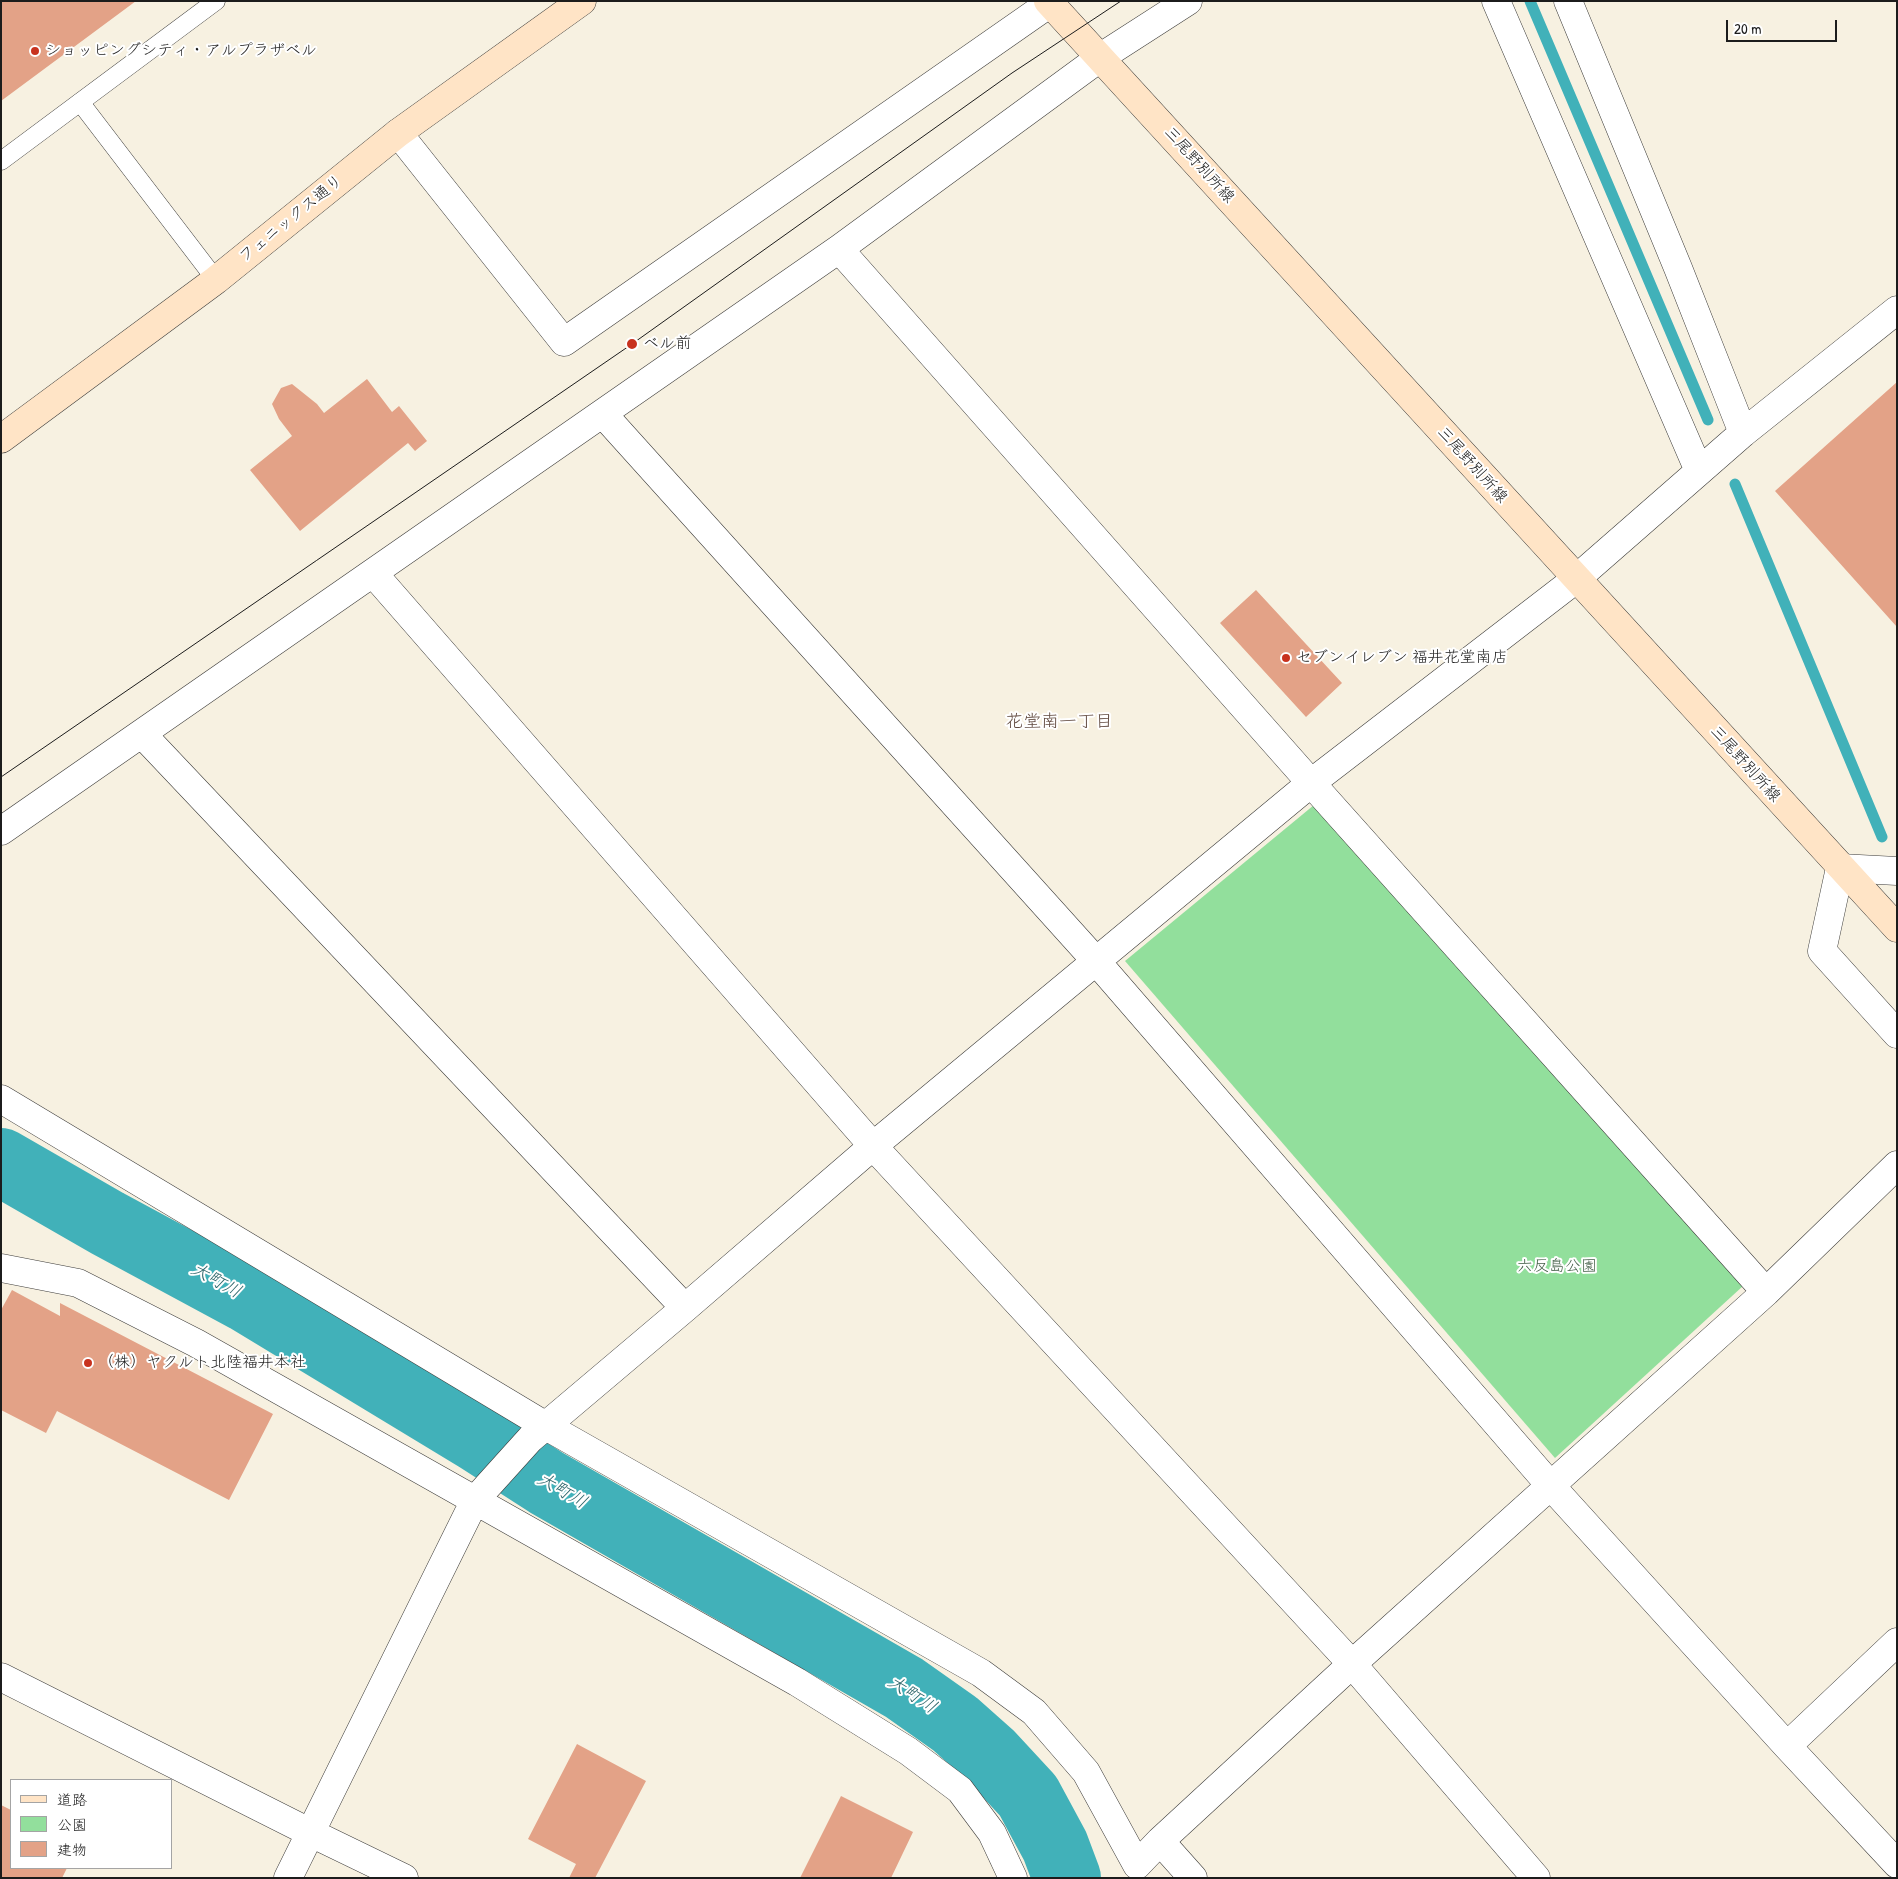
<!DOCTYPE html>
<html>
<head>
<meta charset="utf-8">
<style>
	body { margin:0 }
	#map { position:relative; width:1898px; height:1879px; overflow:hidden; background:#f7f1e1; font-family:"Patrick Hand","Klee One",sans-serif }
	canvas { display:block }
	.frame { position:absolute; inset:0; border:2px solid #1c1c1c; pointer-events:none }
	.legend { position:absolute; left:10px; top:1779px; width:162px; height:90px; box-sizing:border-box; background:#fff; border:1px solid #a4a4a4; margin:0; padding:6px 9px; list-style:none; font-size:15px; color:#1c1c1c }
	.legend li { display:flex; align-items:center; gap:10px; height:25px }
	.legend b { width:25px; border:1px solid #a4a4a4 }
	.scale { position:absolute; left:1726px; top:20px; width:111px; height:22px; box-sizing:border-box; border:2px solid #1c1c1c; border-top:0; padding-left:6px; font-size:15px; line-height:18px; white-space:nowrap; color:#1c1c1c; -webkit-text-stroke:4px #fff; paint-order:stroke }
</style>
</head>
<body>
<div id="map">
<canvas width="1898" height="1879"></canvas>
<div class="frame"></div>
<ul class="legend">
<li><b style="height:6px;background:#ffe4c6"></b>道路</li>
<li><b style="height:14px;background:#92df9c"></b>公園</li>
<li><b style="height:14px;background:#e3a287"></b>建物</li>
</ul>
<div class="scale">20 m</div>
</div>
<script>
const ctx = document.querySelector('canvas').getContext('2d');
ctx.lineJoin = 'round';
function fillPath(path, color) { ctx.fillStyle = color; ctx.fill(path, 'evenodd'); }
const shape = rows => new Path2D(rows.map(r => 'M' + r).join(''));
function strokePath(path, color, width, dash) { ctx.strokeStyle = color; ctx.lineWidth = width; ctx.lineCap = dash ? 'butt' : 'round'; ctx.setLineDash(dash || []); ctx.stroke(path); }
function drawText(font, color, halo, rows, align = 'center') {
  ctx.font = font + ' "Patrick Hand","Klee One",sans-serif'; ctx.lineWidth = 4; ctx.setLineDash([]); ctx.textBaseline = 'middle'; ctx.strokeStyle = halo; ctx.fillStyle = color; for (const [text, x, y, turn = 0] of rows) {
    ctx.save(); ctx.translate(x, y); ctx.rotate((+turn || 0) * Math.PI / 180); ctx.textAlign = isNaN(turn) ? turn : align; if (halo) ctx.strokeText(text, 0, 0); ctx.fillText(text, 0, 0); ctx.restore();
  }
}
fillPath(shape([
	[1314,805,1743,1286,1555,1458,1125,961]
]), '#92df9c');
strokePath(shape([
	[1530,1,1708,420],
	[1735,484,1882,837]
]), '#41b1b9', 11);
strokePath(shape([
	[1,1162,107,1223,246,1298,477,1438,547,1483,904,1688,955,1724,991,1756,1028,1796,1055,1846,1067,1878]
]), '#41b1b9', 68);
fillPath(shape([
	[1,1,136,1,1,101],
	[367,379,392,412,399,406,427,441,415,451,408,443,300,531,250,470,292,436,279,419,272,404,281,388,292,384,317,404,324,413],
	[1897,382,1897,627,1775,491],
	[1256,590,1342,683,1306,717,1220,623],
	[12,1290,60,1316,60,1303,273,1414,229,1500,57,1411,46,1433,1,1410,1,1310],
	[577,1744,646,1781,595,1878,569,1878,576,1864,528,1839],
	[841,1796,913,1832,891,1878,800,1878],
	[1,1805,11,1810,11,1868,67,1868,62,1878,1,1878]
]), '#e3a287');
const lane = shape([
	[80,102,216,280],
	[1,161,216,1]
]);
const street = shape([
	[1496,1,1699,471],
	[1568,1,1678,268,1743,433],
	[398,133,564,342,1053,1],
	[839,249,1311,783,1766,1292],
	[603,414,1096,961,1550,1485,1787,1746,1897,1864],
	[373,573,873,1146,1352,1664,1536,1878],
	[142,734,685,1308],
	[1,831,839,249,1101,57,1188,1],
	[1897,871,1840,868,1822,951,1897,1034],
	[1,1099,546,1426,981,1673,1034,1712,1086,1772,1137,1865,1160,1841],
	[1,1268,78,1283,196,1343,797,1682,908,1751,960,1790,992,1833,1013,1878],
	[1,1677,311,1833,404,1878],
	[1787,1746,1897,1642],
	[288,1878,475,1500,530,1439,685,1308,873,1146,1311,783,1576,579,1743,433,1897,310],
	[1193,1878,1160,1841,1352,1664,1766,1292,1897,1165]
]);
const secondary = shape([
	[1048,1,1897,928],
	[1,439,216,280,398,133,582,1]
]);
strokePath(lane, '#3d3c3a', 19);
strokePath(street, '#3d3c3a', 29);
strokePath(secondary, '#3d3c3a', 29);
strokePath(lane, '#fff', 18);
strokePath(street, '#fff', 28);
strokePath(secondary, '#ffe4c6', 28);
strokePath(shape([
	[1,777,632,344,1012,73,1121,1]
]), '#1c1c1c', 1);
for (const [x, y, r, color] of [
	[35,51,5,"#c8321e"],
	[632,344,6,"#c8321e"],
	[1286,658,5,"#c8321e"],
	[88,1363,5,"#c8321e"]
]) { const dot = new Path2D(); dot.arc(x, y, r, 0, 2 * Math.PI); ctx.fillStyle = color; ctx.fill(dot); strokePath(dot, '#fff', 2); }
drawText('16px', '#1c1c1c', '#fff', [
	["ショッピングシティ・アルプラザベル",45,51],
	["ベル前",643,344],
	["セブンイレブン 福井花堂南店",1296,658],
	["（株）ヤクルト北陸福井本社",98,1363]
], 'left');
drawText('16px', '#1c1c1c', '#fff', [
	["三尾野別所線",1199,165,48],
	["フェニックス通り",291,219,-39],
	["三尾野別所線",1472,465,48],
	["三尾野別所線",1745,764,48]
]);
drawText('16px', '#456049', '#fff', [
	["六反島公園",1557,1267]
]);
drawText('18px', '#624b41', '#fff', [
	["花堂南一丁目",1059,722]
]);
drawText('italic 18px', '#2e666a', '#fff', [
	["大町川",216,1281,29],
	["大町川",562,1491,30],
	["大町川",912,1695,33]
]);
</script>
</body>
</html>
